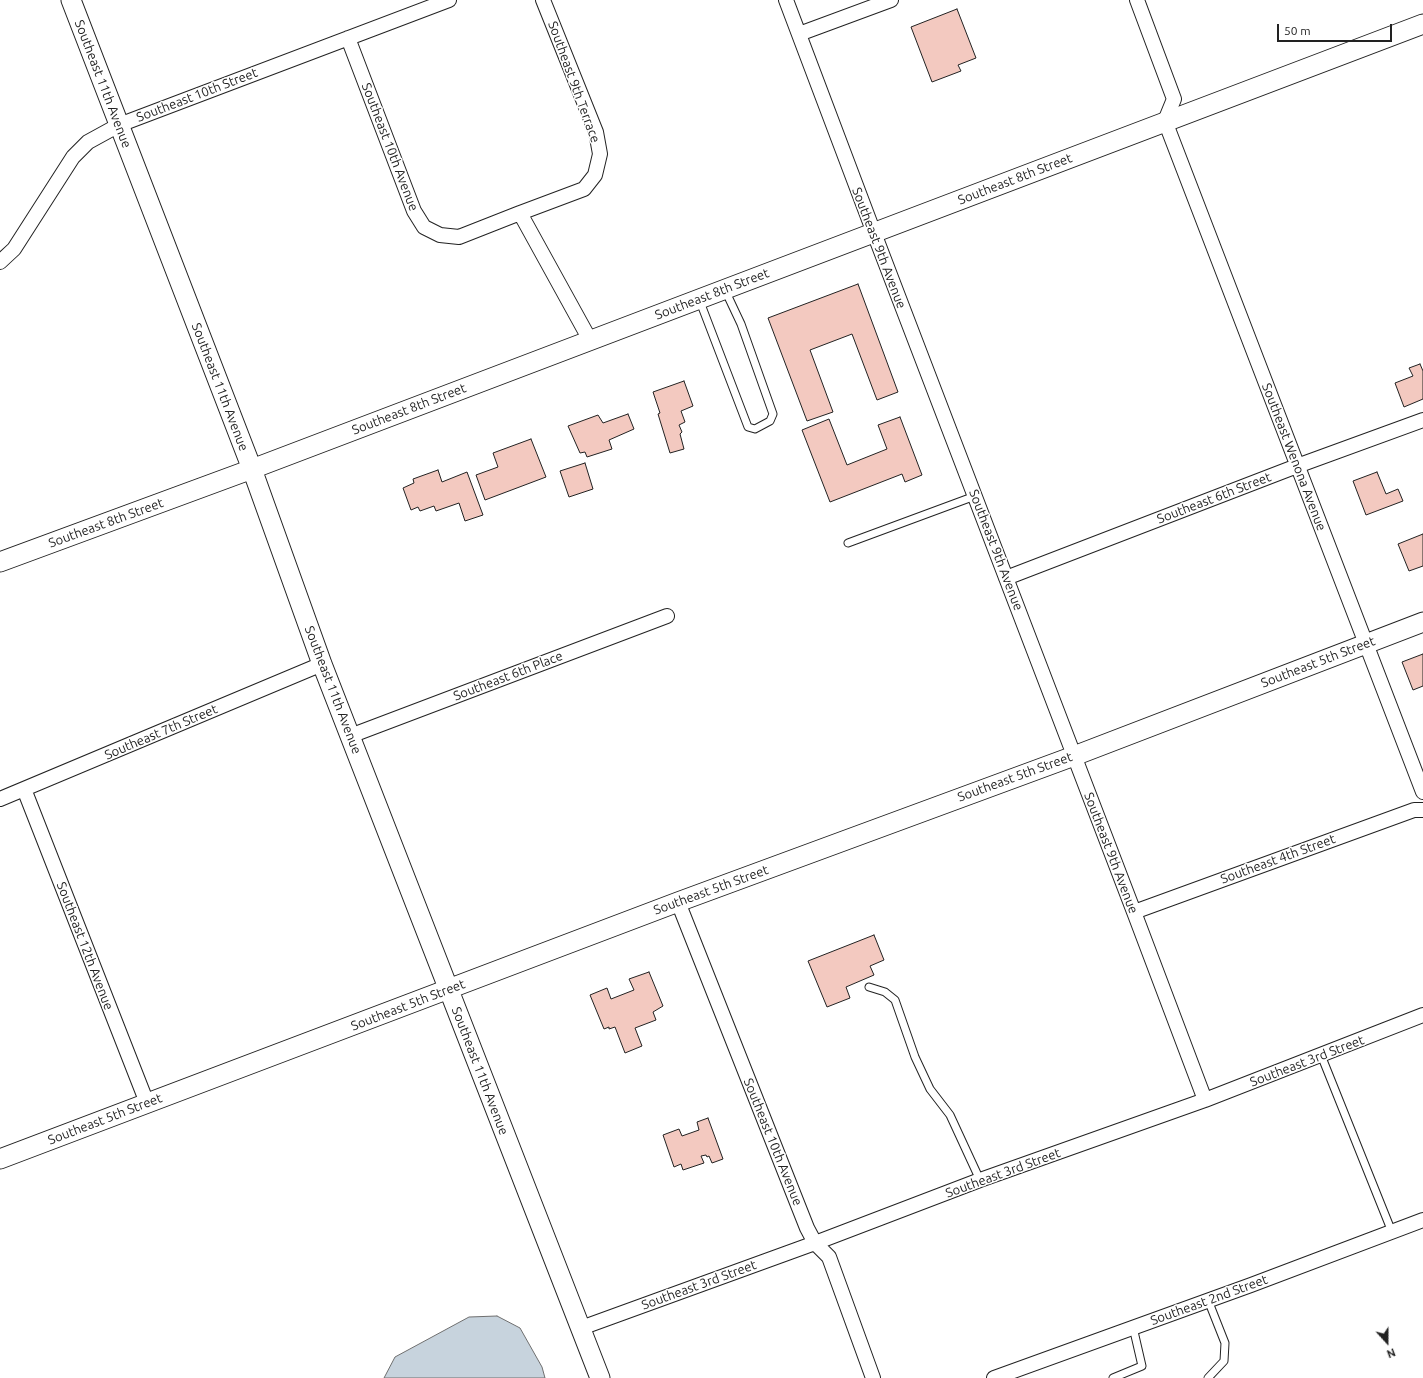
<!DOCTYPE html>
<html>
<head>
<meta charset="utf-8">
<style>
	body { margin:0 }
	#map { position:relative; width:1423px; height:1378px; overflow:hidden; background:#fff; font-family:Ubuntu,sans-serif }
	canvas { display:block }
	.north { position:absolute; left:1367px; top:1322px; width:40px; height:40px; -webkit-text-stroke:3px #fff; paint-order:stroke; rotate:159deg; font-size:11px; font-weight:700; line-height:16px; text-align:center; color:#222 }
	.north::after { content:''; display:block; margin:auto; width:14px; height:18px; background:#222; clip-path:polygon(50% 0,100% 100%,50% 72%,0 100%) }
	.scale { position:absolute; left:1277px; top:24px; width:115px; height:18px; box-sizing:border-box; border:2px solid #222; border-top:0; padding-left:5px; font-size:12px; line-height:14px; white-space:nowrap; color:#222; -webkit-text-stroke:3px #fff; paint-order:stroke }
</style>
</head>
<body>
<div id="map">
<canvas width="1423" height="1378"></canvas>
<div class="north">N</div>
<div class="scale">50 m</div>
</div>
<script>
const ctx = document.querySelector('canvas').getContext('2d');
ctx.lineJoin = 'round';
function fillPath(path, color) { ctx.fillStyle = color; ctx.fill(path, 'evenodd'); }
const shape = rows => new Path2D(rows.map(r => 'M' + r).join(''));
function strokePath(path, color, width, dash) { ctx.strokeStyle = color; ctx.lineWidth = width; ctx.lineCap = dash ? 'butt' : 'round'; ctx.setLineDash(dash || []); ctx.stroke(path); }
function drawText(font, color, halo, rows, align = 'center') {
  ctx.font = font + ' Ubuntu,sans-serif'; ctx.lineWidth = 3; ctx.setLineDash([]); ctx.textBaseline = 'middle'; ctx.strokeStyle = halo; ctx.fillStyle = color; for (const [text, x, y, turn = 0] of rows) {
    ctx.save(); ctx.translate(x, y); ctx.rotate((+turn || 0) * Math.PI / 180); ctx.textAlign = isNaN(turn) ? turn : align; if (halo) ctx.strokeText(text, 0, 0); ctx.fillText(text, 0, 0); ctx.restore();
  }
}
const water = shape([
	[497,1316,520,1328,542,1367,545,1378,384,1378,395,1357,469,1317,497,1316]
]);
fillPath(water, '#c7d3dd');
strokePath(water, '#6f6f6f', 1);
const building = shape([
	[957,9,976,58,958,65,961,71,932,82,911,27,957,9],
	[858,284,898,392,877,400,852,334,810,350,833,412,807,421,768,318,858,284],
	[1420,364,1423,371,1423,399,1404,407,1395,383,1413,376,1409,368,1420,364],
	[684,381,693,406,681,411,685,422,679,425,682,432,680,434,684,449,670,453,658,414,660,413,653,392,684,381],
	[628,414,634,429,609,440,612,449,587,457,585,452,580,453,568,426,598,415,603,423,628,414],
	[900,417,922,475,905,482,902,474,830,502,802,430,829,419,847,465,887,449,878,425,900,417],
	[531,439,546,477,485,500,476,475,498,467,493,453,531,439],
	[585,463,593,489,569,497,560,471,585,463],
	[438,470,442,482,467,472,483,515,465,521,459,503,436,511,434,506,420,511,418,507,411,510,403,488,414,483,413,479,438,470],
	[1377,472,1386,494,1398,489,1403,501,1366,515,1353,481,1377,472],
	[1423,534,1423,566,1409,571,1398,544,1423,534],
	[1423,654,1423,686,1413,690,1402,662,1423,654],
	[874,935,884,960,870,966,874,975,846,987,850,998,827,1007,808,961,874,935],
	[649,972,663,1006,653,1012,656,1020,635,1028,642,1046,625,1053,615,1027,609,1029,609,1027,604,1029,590,995,607,988,611,999,634,990,629,979,649,972],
	[708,1118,723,1159,712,1163,709,1156,707,1157,706,1155,701,1156,704,1163,683,1170,681,1164,674,1167,663,1135,679,1129,682,1136,699,1130,697,1122,708,1118]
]);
fillPath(building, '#f3c9c0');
strokePath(building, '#222', 1);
const lane = shape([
	[699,299,748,427,755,429,770,421,773,414,741,324,725,290],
	[848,543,975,496],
	[869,987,885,992,895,1000,915,1057,930,1089,950,1115,980,1180],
	[1321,1055,1392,1232],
	[1113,1378,1142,1366,1133,1327],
	[1208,1378,1224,1361,1225,1343,1208,1300]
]);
const street = shape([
	[786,0,874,233,1134,912,1205,1100],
	[1137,0,1174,99,1165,121,1423,792],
	[799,34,891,0],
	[348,38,414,211,424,227,440,235,459,237,520,213,590,340],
	[520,213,584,189,595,175,600,154,596,132,543,0],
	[0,262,14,249,73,157,88,142,119,125,449,0],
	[1006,578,1297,466,1423,420],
	[350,736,667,616],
	[24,789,147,1103],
	[0,799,322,664],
	[678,902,807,1228,815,1243,829,1257,873,1378],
	[1134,912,1414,810,1423,810],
	[581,1328,815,1243,980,1180,1205,1100,1423,1015],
	[994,1378,1251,1285,1423,1220]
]);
const secondary = shape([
	[71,0,252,469,322,664,350,736,600,1378],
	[0,562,252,469,1423,24],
	[0,1159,678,902,1074,756,1423,622]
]);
strokePath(lane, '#222', 9);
strokePath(street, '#222', 16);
strokePath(secondary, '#222', 21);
strokePath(lane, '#fff', 7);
strokePath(street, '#fff', 14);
strokePath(secondary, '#fff', 19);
drawText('13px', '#222', '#fff', [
	["Southeast 9th Terrace",574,82,70],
	["Southeast 11th Avenue",103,84,69],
	["Southeast 10th Street",197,95,-21],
	["Southeast 10th Avenue",390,147,69],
	["Southeast 8th Street",1015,179,-21],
	["Southeast 9th Avenue",879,248,69],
	["Southeast 8th Street",712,294,-21],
	["Southeast 11th Avenue",220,387,69],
	["Southeast 8th Street",409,409,-21],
	["Southeast Wenona Avenue",1294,457,69],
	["Southeast 6th Street",1214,498,-21],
	["Southeast 8th Street",106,523,-20],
	["Southeast 9th Avenue",996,550,69],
	["Southeast 5th Street",1318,662,-21],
	["Southeast 6th Place",508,676,-21],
	["Southeast 11th Avenue",333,690,69],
	["Southeast 7th Street",161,732,-23],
	["Southeast 5th Street",1015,777,-20],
	["Southeast 9th Avenue",1111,853,69],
	["Southeast 4th Street",1278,859,-20],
	["Southeast 5th Street",711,890,-20],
	["Southeast 12th Avenue",85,946,69],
	["Southeast 5th Street",408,1005,-21],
	["Southeast 3rd Street",1307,1061,-21],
	["Southeast 11th Avenue",480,1071,69],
	["Southeast 5th Street",105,1119,-21],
	["Southeast 10th Avenue",773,1142,68],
	["Southeast 3rd Street",1003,1173,-20],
	["Southeast 3rd Street",699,1285,-20],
	["Southeast 2nd Street",1209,1300,-20]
]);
</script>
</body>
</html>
